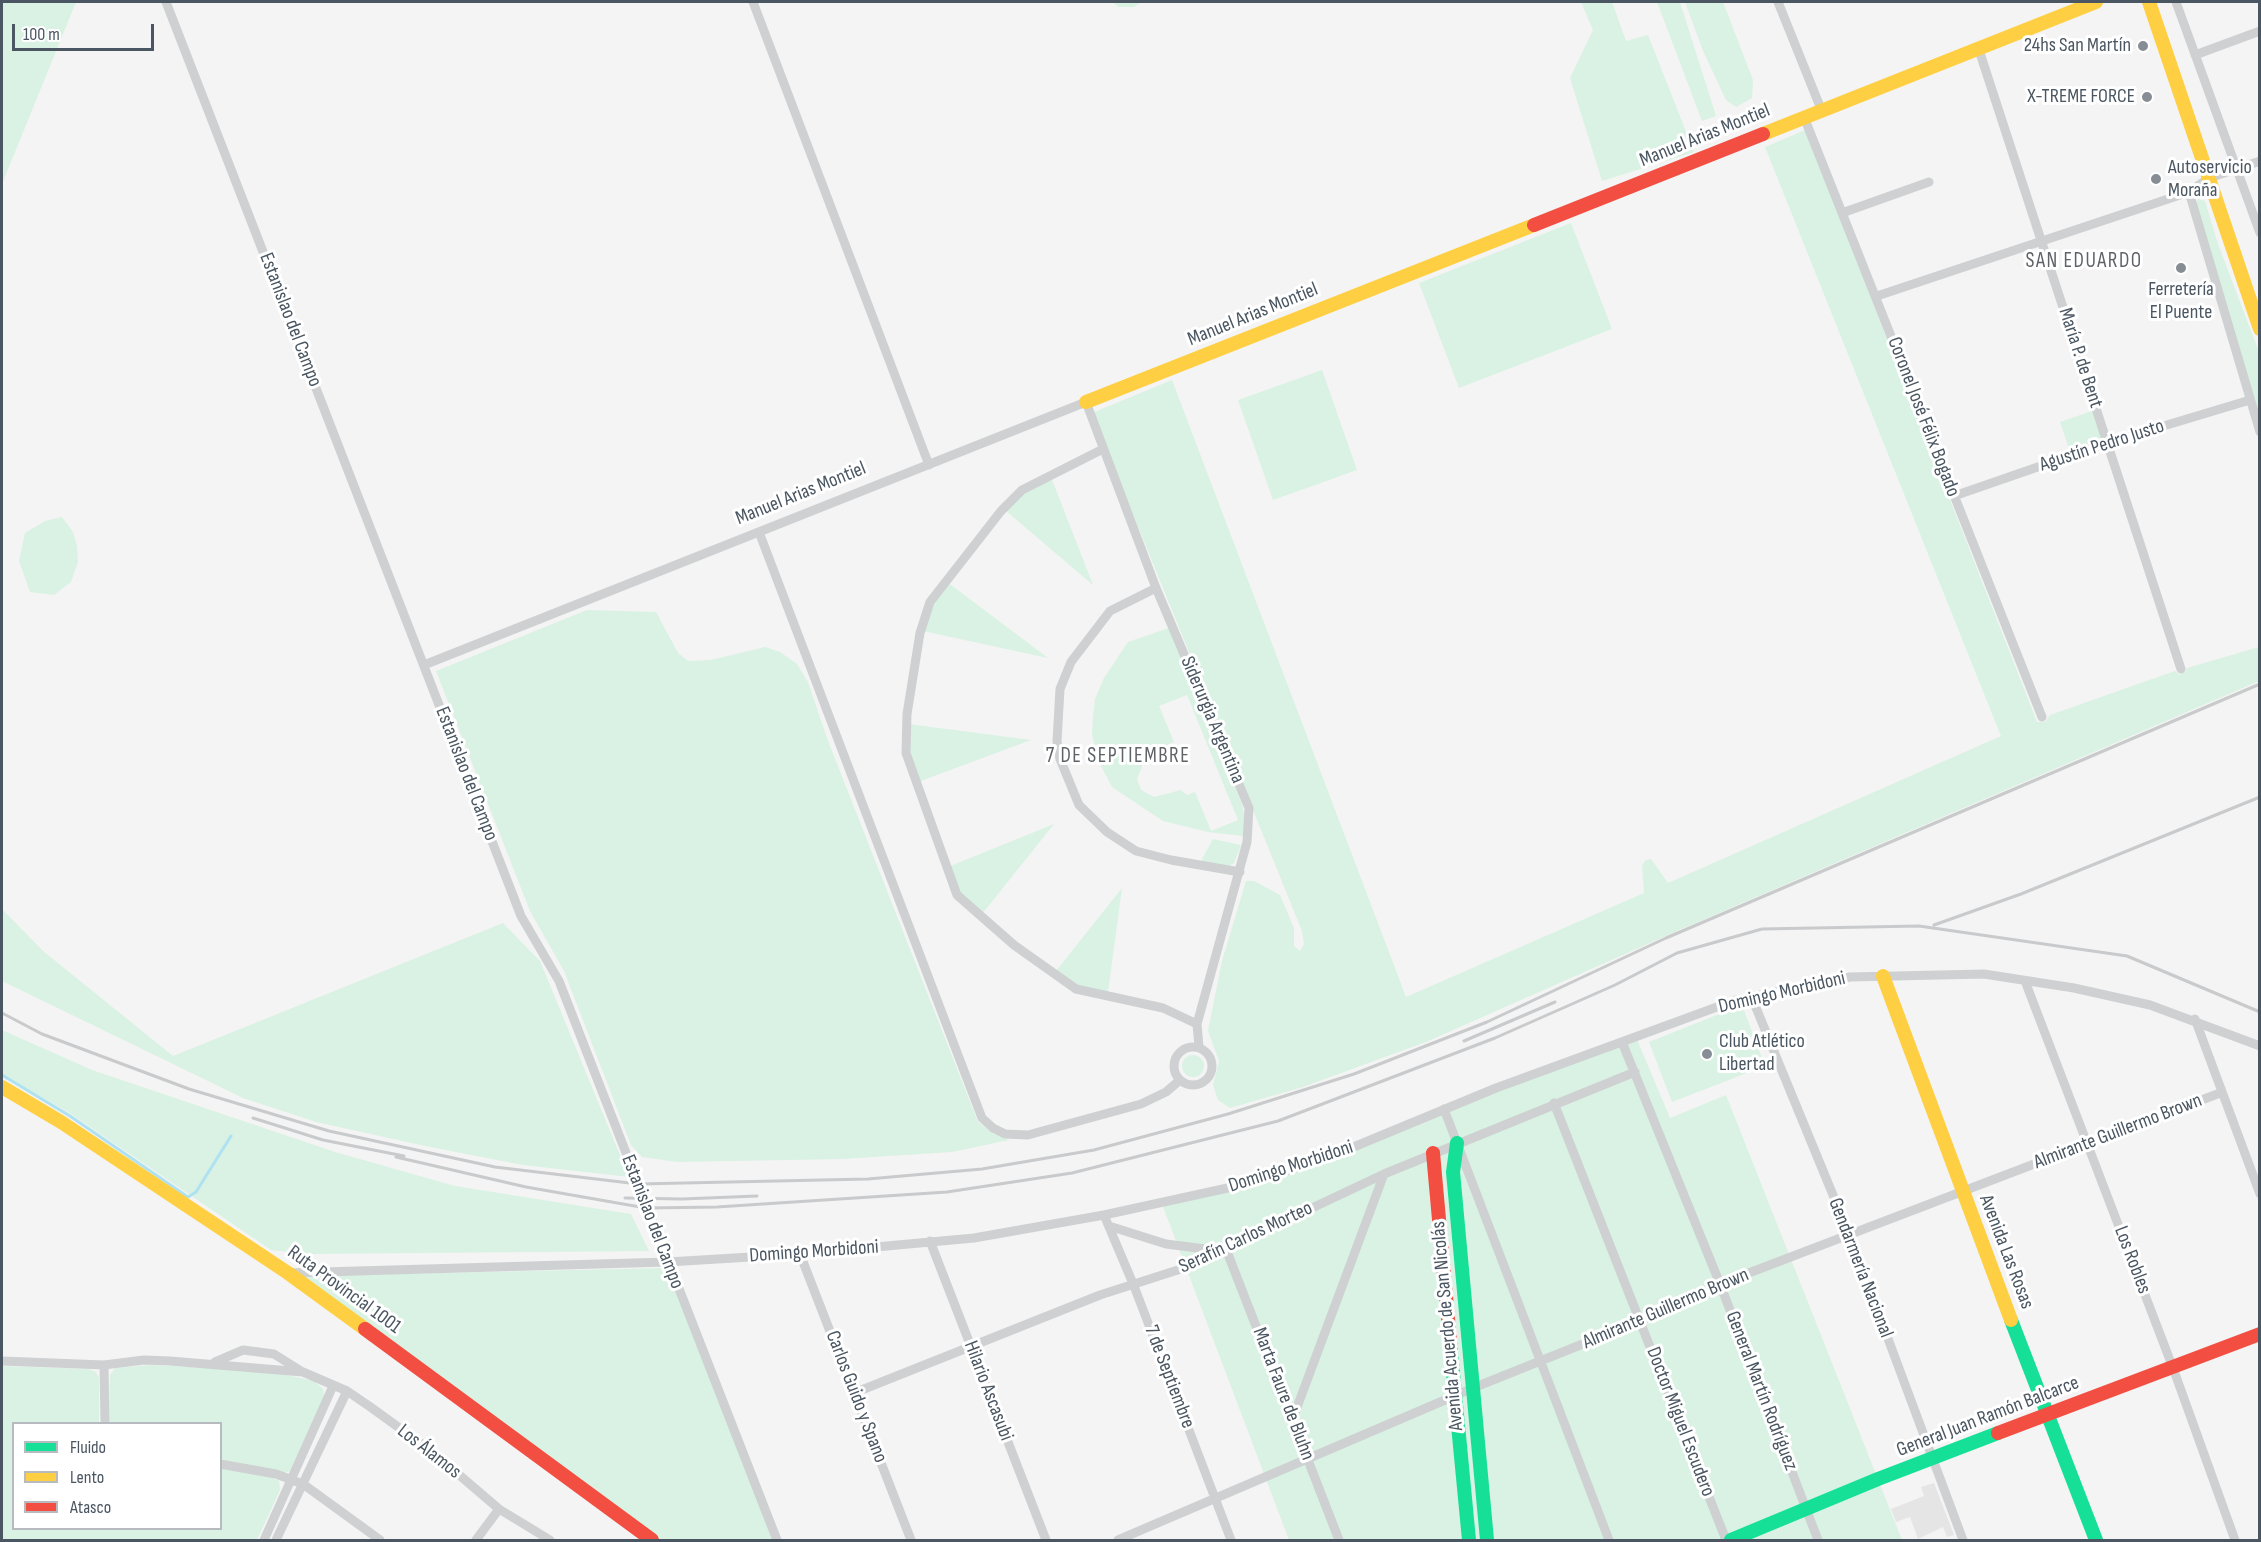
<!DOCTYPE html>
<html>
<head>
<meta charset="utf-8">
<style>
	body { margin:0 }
	#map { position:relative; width:2261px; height:1542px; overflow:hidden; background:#f4f4f4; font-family:"Sofia Sans Condensed",sans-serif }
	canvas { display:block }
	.frame { position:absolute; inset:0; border:3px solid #4a5661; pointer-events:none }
	.legend { position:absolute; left:12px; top:1422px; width:210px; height:108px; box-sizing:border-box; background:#fff; border:2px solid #b7bbc0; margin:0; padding:8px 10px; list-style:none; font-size:18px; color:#4a5661 }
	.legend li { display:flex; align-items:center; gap:12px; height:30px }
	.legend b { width:30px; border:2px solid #b7bbc0 }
	.scale { position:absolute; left:12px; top:24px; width:142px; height:27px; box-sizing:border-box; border:3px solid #4a5661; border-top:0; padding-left:8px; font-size:18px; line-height:21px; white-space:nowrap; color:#4a5661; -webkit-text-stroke:4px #fff; paint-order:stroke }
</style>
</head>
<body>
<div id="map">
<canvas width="2261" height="1542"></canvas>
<div class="frame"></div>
<ul class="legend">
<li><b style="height:8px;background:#16e098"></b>Fluido</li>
<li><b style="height:8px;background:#ffcf43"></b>Lento</li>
<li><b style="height:8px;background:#f24e42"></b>Atasco</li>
</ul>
<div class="scale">100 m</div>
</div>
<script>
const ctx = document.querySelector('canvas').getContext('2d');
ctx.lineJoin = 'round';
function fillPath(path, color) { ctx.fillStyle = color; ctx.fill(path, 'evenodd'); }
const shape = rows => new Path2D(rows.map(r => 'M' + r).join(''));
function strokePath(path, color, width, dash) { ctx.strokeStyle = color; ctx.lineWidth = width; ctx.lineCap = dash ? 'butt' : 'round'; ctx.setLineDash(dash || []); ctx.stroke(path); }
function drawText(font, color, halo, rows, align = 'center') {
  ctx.font = font + ' "Sofia Sans Condensed",sans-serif'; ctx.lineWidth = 6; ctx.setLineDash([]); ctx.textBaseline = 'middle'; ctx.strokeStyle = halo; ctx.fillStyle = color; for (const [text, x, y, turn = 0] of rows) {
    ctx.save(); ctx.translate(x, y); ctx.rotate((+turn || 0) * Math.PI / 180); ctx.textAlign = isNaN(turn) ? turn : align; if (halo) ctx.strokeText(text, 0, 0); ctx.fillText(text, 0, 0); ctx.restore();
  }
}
fillPath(shape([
	[1934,1483,1954,1535,1947,1537,1943,1527,1918,1539,1910,1517,1896,1522,1891,1509,1924,1496,1921,1487]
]), '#e6e5e6');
fillPath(shape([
	[2,2,76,2,2,184],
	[1113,2,1140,2,1140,3,1134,7,1118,7],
	[1581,2,1612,2,1626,41,1648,35,1694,152,1602,181,1570,78,1593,30],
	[1657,2,1680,2,1716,116,1702,121],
	[1685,2,1723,2,1753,80,1752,98,1736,107,1726,100,1703,51],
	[1805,130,2037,722,2045,722,2050,715,2175,671,2180,675,2186,671,2187,668,2259,647,2259,681,1677,931,1426,1042,1303,1087,1230,1108,1218,1100,1213,1085,1219,1061,1208,1031,1222,961,1246,881,1254,881,1280,895,1294,928,1294,946,1300,951,1304,944,1302,931,1092,413,1172,380,1406,997,1644,893,1642,865,1646,860,1651,859,1668,883,2001,736,1765,147],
	[2198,199,2205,201,2218,244,2259,352,2259,417,2196,203],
	[1571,223,1612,329,1459,388,1419,283],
	[1322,370,1357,470,1273,500,1238,400],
	[2092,411,2103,441,2070,452,2060,422],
	[1051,477,1093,585,1006,511,1024,493],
	[62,517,73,532,77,546,78,562,71,582,54,595,30,592,19,561,25,533,45,521],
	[947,582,1048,658,923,631,933,603],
	[587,610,656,612,678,653,688,661,711,660,765,647,780,652,797,664,808,682,828,741,978,1122,994,1134,1009,1140,952,1152,842,1159,677,1162,642,1157,631,1145,564,971,530,911,436,671],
	[1169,628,1242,804,1245,819,1243,836,1208,832,1163,821,1112,787,1100,764,1092,735,1093,716,1095,699,1104,678,1128,642],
	[1187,695,1238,820,1211,831,1195,792,1187,795,1181,790,1154,797,1141,790,1137,779,1144,761,1165,751,1167,745,1174,742,1159,706],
	[908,724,1031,740,918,782,908,752],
	[1054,824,982,914,960,892,948,867],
	[1213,839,1241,845,1234,863,1229,866,1203,862,1202,859],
	[1122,888,1108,992,1077,987,1056,971],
	[2,909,43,951,173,1056,503,923,540,961,629,1177,523,1165,425,1146,316,1122,243,1098,2,981],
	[1742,1005,1765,1066,1672,1102,1649,1042],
	[2,1030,92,1070,335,1152,455,1186,631,1214,649,1251,308,1254,271,1250,71,1114,2,1074],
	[1636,1037,1670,1118,1726,1095,1902,1540,1289,1540,1162,1204,1255,1182],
	'1182 1066a11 11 0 1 1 22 0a11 11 0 1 1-22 0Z',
	[666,1268,730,1425,772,1540,658,1540,299,1276],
	[152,1365,269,1371,314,1381,323,1389,324,1396,290,1471,285,1473,221,1460,220,1424,109,1424,110,1375,115,1368],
	[2,1366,88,1369,96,1372,99,1378,99,1423,14,1424,14,1528,220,1528,221,1468,269,1476,279,1481,280,1490,257,1540,2,1540]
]), '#d9f2e3');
strokePath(shape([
	[2,1075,70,1116,188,1197,196,1192,231,1136]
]), '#aee2f0', 3);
strokePath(shape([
	[166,2,521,916,559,981,777,1540],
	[753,2,929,465],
	[1778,2,1821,109],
	[2176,2,2260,233],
	[1978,47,2181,669],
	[2195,55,2260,31],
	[1804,117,2042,717],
	[2189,192,2260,432],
	[1842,213,1929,182],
	[1877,296,2189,192,2209,178,2260,161],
	[1103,449,1022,490,1001,511,930,602,920,633,907,714,906,753,957,895,1014,945,1076,989,1163,1008,1197,1024],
	[1954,496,2107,443,2250,400],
	[759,532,982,1118,993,1128,1005,1134,1028,1135,1141,1104,1166,1092,1180,1080],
	[1156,588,1110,611,1071,662,1060,689,1057,741,1060,759,1079,805,1107,832,1136,851,1171,860,1240,872],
	[424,665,1086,402,1156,588,1249,808,1247,842,1197,1024,1199,1047],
	[2025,981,2173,1368,2235,1540],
	[1752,998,1849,1234,1963,1540],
	[2195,1019,2260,1194],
	[1622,1042,1720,1284,1818,1540],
	'1174 1066a19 19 0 1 1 38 0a19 19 0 1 1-38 0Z',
	[1554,1103,1726,1540],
	[1444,1109,1609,1540],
	[1104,1215,1134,1286,1231,1540],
	[1109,1226,1166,1244,1221,1251],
	[930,1241,1046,1540],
	[1226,1249,1339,1540],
	[800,1254,911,1540],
	[288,1273,668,1262,800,1254,974,1238,1104,1215,1255,1182,1339,1153,1496,1088,1736,1000,1850,977,1984,974,2074,988,2150,1005,2260,1046],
	[2,1361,104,1365,144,1360,170,1361,303,1372,347,1391,369,1406,430,1450,499,1509,550,1540],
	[215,1362,243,1350,274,1354,301,1371],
	[104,1365,105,1424],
	[854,1393,1100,1295,1187,1267,1384,1174,1635,1072],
	[1293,1418,1384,1174],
	[220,1464,276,1474,303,1484,380,1540],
	[264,1540,333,1386],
	[276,1540,347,1391],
	[476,1540,499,1509],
	[1118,1540,1473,1388,1640,1321,1720,1284,2220,1093]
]), '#ced0d2', 9);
strokePath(shape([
	[1457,1143,1453,1172,1487,1540],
	[2011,1320,2096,1540],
	[1451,1352,1469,1540],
	[1731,1540,1878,1479,1998,1433]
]), '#16e098', 14);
strokePath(shape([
	[2149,2,2260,329],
	[1763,134,2096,2],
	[1086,402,1534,225],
	[1883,976,2011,1320],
	[2,1087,61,1122,288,1273,365,1329]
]), '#ffcf43', 14);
strokePath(shape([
	[1534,225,1763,134],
	[1433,1153,1451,1352],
	[365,1329,652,1540],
	[1998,1433,2260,1334]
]), '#f24e42', 14);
strokePath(shape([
	[1934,925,2021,894,2260,797],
	[2,1013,42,1034,189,1089,329,1131,495,1167,638,1184,868,1179,982,1169,1094,1150,1228,1114,1354,1074,1487,1022,1666,938,2260,684],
	[1464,1041,1555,1002],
	[253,1118,323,1140,404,1156],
	[396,1157,526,1187,646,1208,717,1207,947,1192,1072,1173,1278,1121,1495,1038,1615,985,1677,953,1762,929,1919,926,2127,956,2260,1012],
	[625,1198,682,1199,757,1196]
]), '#c9cacc', 3);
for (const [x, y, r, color] of [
	[2143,46,6,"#868d94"],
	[2147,97,6,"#868d94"],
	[2156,179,6,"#868d94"],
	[2181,268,6,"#868d94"],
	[1707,1054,6,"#868d94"]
]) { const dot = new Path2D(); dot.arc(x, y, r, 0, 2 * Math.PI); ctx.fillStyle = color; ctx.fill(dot); strokePath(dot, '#fff', 2); }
drawText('20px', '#4a5661', '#fff', [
	["24hs San Martín",2131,46],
	["X-TREME FORCE",2135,97],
	["Autoservicio",2168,168,"left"],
	["Moraña",2168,191,"left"],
	["Ferretería",2181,290,"center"],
	["El Puente",2181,313,"center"],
	["Club Atlético",1719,1042,"left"],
	["Libertad",1719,1065,"left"]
], 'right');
drawText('20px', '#4a5661', '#fff', [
	["Manuel Arias Montiel",1705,136,-22],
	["Manuel Arias Montiel",1253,315,-22],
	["Estanislao del Campo",290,320,69],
	["María P. de Bent",2080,358,72],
	["Coronel José Félix Bogado",1923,417,69],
	["Agustín Pedro Justo",2102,446,-18],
	["Manuel Arias Montiel",801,494,-22],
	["Siderurgia Argentina",1212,720,67],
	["Estanislao del Campo",466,774,69],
	["Domingo Morbidoni",1782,993,-13],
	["Almirante Guillermo Brown",2118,1132,-21],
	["Domingo Morbidoni",1291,1167,-18],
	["Estanislao del Campo",652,1222,69],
	["Serafín Carlos Morteo",1246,1238,-25],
	["Domingo Morbidoni",814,1252,-4],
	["Avenida Las Rosas",2006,1252,69],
	["Los Robles",2132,1260,69],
	["Gendarmería Nacional",1860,1268,69],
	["Ruta Provincial 1001",344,1290,36],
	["Almirante Guillermo Brown",1666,1309,-23],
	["Avenida Acuerdo de San Nicolás",1448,1326,-95],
	["7 de Septiembre",1169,1377,69],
	["Hilario Ascasubi",988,1391,69],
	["General Martín Rodríguez",1761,1391,69],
	["Marta Faure de Bluhn",1283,1394,69],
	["Carlos Guido y Spano",856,1397,69],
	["General Juan Ramón Balcarce",1988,1417,-21],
	["Doctor Miguel Escudero",1680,1422,69],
	["Los Álamos",429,1452,38]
]);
ctx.letterSpacing = '1.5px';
drawText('21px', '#5f6368', '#fff', [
	["SAN EDUARDO",2084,262],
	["7 DE SEPTIEMBRE",1118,757]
]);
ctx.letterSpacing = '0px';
</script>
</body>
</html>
